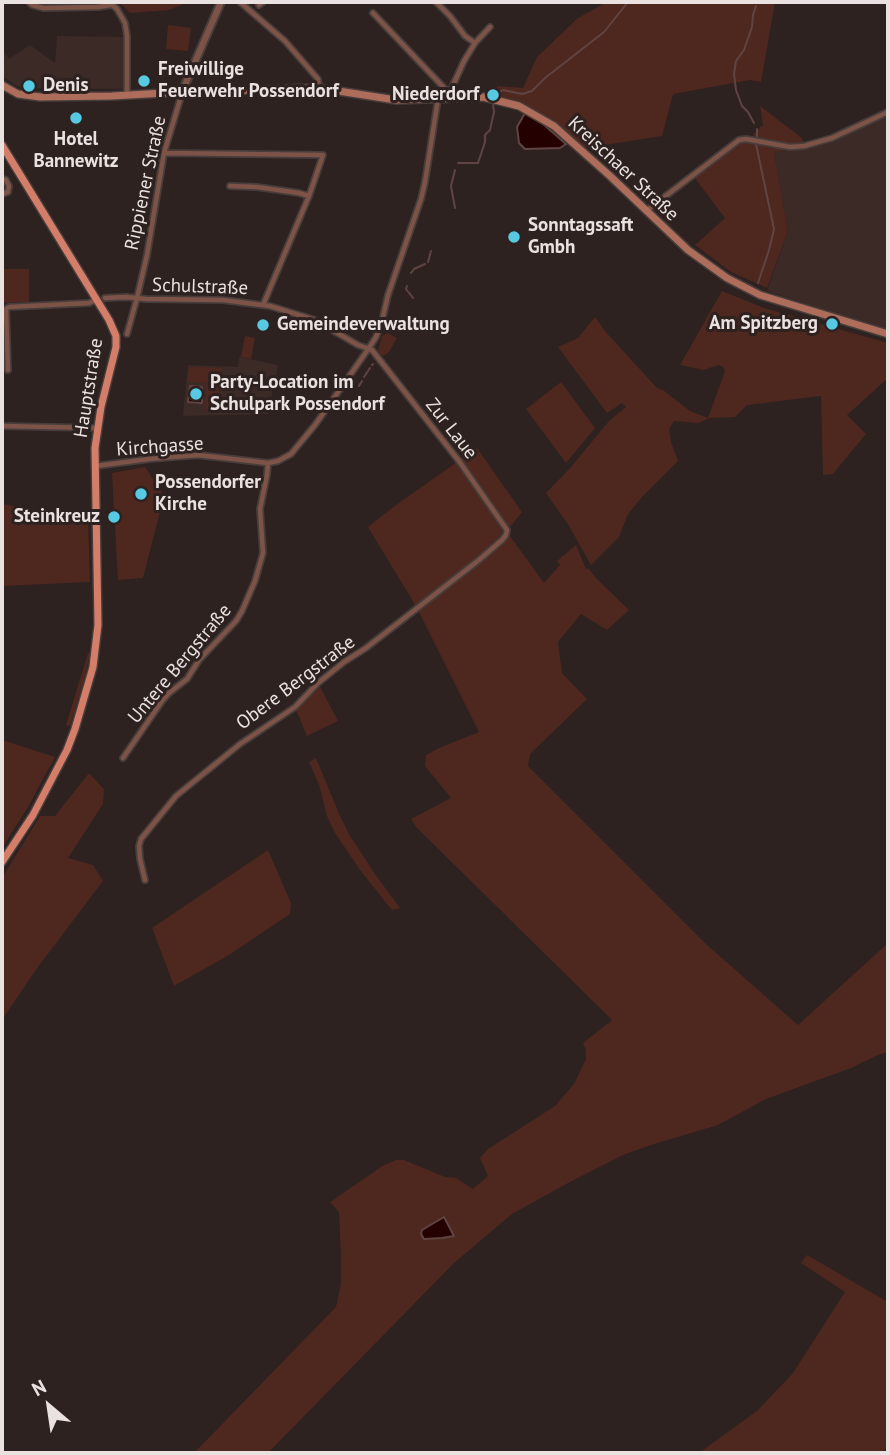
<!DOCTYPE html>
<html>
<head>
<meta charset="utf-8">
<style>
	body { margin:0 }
	#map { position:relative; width:890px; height:1455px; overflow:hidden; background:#2d2220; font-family:"PT Sans",sans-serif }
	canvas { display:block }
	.frame { position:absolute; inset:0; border:4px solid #eae2e0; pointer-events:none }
	.north { position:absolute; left:14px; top:1371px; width:70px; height:70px; -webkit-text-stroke:5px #2d2220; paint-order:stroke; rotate:331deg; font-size:19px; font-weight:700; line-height:28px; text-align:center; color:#eae2e0 }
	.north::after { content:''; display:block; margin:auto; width:24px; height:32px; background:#eae2e0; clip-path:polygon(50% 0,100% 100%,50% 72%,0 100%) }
</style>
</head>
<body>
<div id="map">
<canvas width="890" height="1455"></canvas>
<div class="frame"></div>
<div class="north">N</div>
</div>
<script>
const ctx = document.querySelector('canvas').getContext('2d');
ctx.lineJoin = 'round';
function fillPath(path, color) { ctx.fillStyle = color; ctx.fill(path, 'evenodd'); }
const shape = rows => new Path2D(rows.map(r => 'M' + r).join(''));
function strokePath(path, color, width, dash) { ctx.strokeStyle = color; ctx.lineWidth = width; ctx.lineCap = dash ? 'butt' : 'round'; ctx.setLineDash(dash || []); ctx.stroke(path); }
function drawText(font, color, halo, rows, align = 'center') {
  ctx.font = font + ' "PT Sans",sans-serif'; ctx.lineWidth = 6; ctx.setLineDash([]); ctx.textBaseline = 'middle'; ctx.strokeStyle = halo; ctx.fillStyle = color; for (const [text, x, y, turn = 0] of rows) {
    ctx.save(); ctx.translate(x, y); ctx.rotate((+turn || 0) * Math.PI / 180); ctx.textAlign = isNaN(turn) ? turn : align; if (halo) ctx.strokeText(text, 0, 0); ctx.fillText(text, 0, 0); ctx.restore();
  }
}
fillPath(shape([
	[57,36,124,37,124,89,24,88,17,86,2,76,2,53,4,52,9,59,30,45,55,63],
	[888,112,888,331,767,291,788,231,774,153,832,138],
	[239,357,278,365,268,414,183,416,188,365,238,367]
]), '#3b2a25');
fillPath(shape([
	[119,2,188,2,169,10,130,13],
	[607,2,775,2,761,82,750,80,673,94,662,136,579,149,520,103,493,95,497,86,523,88,537,57,578,18],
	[168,25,191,28,188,51,166,49],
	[760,106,802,138,804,144,785,145,753,138,754,133,763,125],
	[745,142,751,142,766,146,788,149,774,153,788,231,767,288,731,272,695,245,725,218,694,177,733,146],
	[2,269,29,269,29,302,2,303],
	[722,291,764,308,888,343,888,378,847,415,866,434,833,474,823,475,821,396,747,405,735,417,709,418,699,423,674,421,669,429,671,442,678,461,642,497,628,514,619,537,591,565,569,526,546,493,570,468,609,421,626,407,622,403,607,413,558,347,578,338,595,317,605,331,657,388,663,390,690,411,708,418,725,371,723,367,719,365,703,370,680,365],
	[388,333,397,338,389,352,383,356,378,351,382,336],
	[245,336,255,338,251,359,241,357],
	[189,367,222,368,217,411,206,411,206,383,187,382],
	[561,382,595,428,566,463,526,409],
	[477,448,522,512,511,526,507,526,460,460],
	[457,462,501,525,502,534,477,559,448,581,450,584,481,561,510,536,544,583,560,565,557,561,576,545,586,569,588,568,596,578,629,610,607,630,581,614,558,642,562,673,587,699,530,754,528,766,706,944,798,1025,888,943,888,1052,878,1055,851,1068,766,1099,718,1125,654,1144,623,1155,568,1183,512,1214,454,1263,268,1453,194,1453,336,1307,341,1284,341,1256,339,1212,330,1202,384,1165,396,1160,404,1160,445,1177,456,1178,473,1189,488,1176,480,1158,488,1149,555,1106,574,1084,586,1059,586,1050,583,1043,612,1020,416,827,411,819,451,798,425,766,426,755,439,748,479,732,417,608,368,527,396,505],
	[145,467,164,496,143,578,118,580,112,473],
	[2,504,88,518,90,582,2,586],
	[88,653,90,653,85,677,70,726,66,725],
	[318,683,338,721,307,736,295,707],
	[2,740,55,757,28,807,2,848],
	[316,758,340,816,349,834,375,874,400,908,392,910,360,870,335,833,327,816,319,785,309,762],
	[89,773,104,789,103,804,68,858,93,865,103,881,35,971,2,1020,2,878,40,816,55,816],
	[268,850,291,903,290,914,229,955,174,986,152,928],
	[807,1255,888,1302,888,1446,882,1453,699,1453,758,1410,793,1373,845,1292,801,1263]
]), '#4e271e');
const water = shape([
	[525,113,543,124,566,144,560,148,525,149,519,143,517,127,525,113],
	[190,386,202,387,202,403,188,402,190,386],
	[444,1217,454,1236,442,1238,424,1239,421,1234,422,1230,444,1217]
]);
fillPath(water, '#250000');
strokePath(water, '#604443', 2);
strokePath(shape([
	[498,93,503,90,522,94,532,91,545,78,604,32,628,2],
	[754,123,748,112,742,106,736,90,734,74,736,61,744,50,752,27,753,15,756,6],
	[757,137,757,129],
	[756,144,774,229,769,250,758,283],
	[458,163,478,163,485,142,485,135,490,130,494,112,493,104],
	[455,170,451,186,455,208],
	[428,262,431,251],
	[411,273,414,269,425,264],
	[407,286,406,289,413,298],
	[372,365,373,364],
	[364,377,370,368],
	[359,386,362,381]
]), '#604443', 2);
const minor = shape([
	[29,2,32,5,43,8,98,7,111,5],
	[109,2,117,9,125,23,127,36,127,95],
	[240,2,285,41,318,79,319,88],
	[436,2,450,16,465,36,475,43],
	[259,5,263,2],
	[373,13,449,93],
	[449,94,464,61,475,43,490,27],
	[164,153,323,155,309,196,263,305],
	[2,179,6,180,9,186,8,192,2,194],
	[230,186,257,187,299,193,309,196],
	[646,211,739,140,746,139,790,147,804,146,832,138,888,112],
	[105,298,126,297,146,299,223,300,270,306,315,320,358,345,372,350,459,461,507,530,506,535,502,540,479,560,366,648,344,662,318,683,295,707,240,744,176,796,141,839,139,846,140,859,145,880],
	[127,334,137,298,147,255,164,153,182,93],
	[8,370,6,309,9,307,89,303,96,300],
	[2,426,97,428],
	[96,466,149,459,198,455,268,463,278,461,291,454,315,425,369,348,376,337,381,325,388,295,421,199,425,182,438,99],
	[123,758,162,701,169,693,187,679,199,660,236,621,242,611,255,581,263,553,260,509,267,475,268,463]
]);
const tertiary = shape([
	[182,92,221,2]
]);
const secondary = shape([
	[2,85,18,94,40,97,112,96,182,92,319,88,396,100,483,97,519,106,554,126,610,176,688,250,727,278,760,295,888,334]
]);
const primary = shape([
	[2,145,109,320,116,336,116,347,101,407,95,448,98,625,93,667,75,729,67,750,33,815,2,862]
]);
strokePath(minor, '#473d3b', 8);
strokePath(tertiary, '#473d3b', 10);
strokePath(secondary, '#473d3b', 10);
strokePath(primary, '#473d3b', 10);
strokePath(minor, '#7d5348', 4.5);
strokePath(tertiary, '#7d5348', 6);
strokePath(secondary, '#ae6c5b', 7);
strokePath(primary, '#d47e69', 7);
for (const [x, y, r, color] of [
	[144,81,7,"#57c9e2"],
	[29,86,7,"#57c9e2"],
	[493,95,7,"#57c9e2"],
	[76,118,7,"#57c9e2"],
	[514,237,7,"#57c9e2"],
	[832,324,7,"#57c9e2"],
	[263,325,7,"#57c9e2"],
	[196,394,7,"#57c9e2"],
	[141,494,7,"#57c9e2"],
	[114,517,7,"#57c9e2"]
]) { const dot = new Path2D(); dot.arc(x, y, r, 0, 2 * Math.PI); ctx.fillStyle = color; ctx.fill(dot); strokePath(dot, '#2d2220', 2.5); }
drawText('bold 19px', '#eae2e0', '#2d2220', [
	["Freiwillige",158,70],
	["Feuerwehr Possendorf",158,92],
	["Denis",43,86],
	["Niederdorf",479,95,"right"],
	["Hotel",76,140,"center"],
	["Bannewitz",76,162,"center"],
	["Sonntagssaft",528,226],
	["Gmbh",528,248],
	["Am Spitzberg",818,324,"right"],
	["Gemeindeverwaltung",277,325],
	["Party-Location im",210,383],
	["Schulpark Possendorf",210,405],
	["Possendorfer",155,483],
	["Kirche",155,505],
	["Steinkreuz",100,517,"right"]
], 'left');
drawText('19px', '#eae2e0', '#2d2220', [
	["Kreischaer Straße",623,169,43],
	["Rippiener Straße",146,183,-78],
	["Schulstraße",200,287,2],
	["Hauptstraße",89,388,-81],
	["Zur Laue",451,429,52],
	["Kirchgasse",160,447,-4],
	["Untere Bergstraße",180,664,-50],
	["Obere Bergstraße",296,683,-37]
]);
</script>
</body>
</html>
